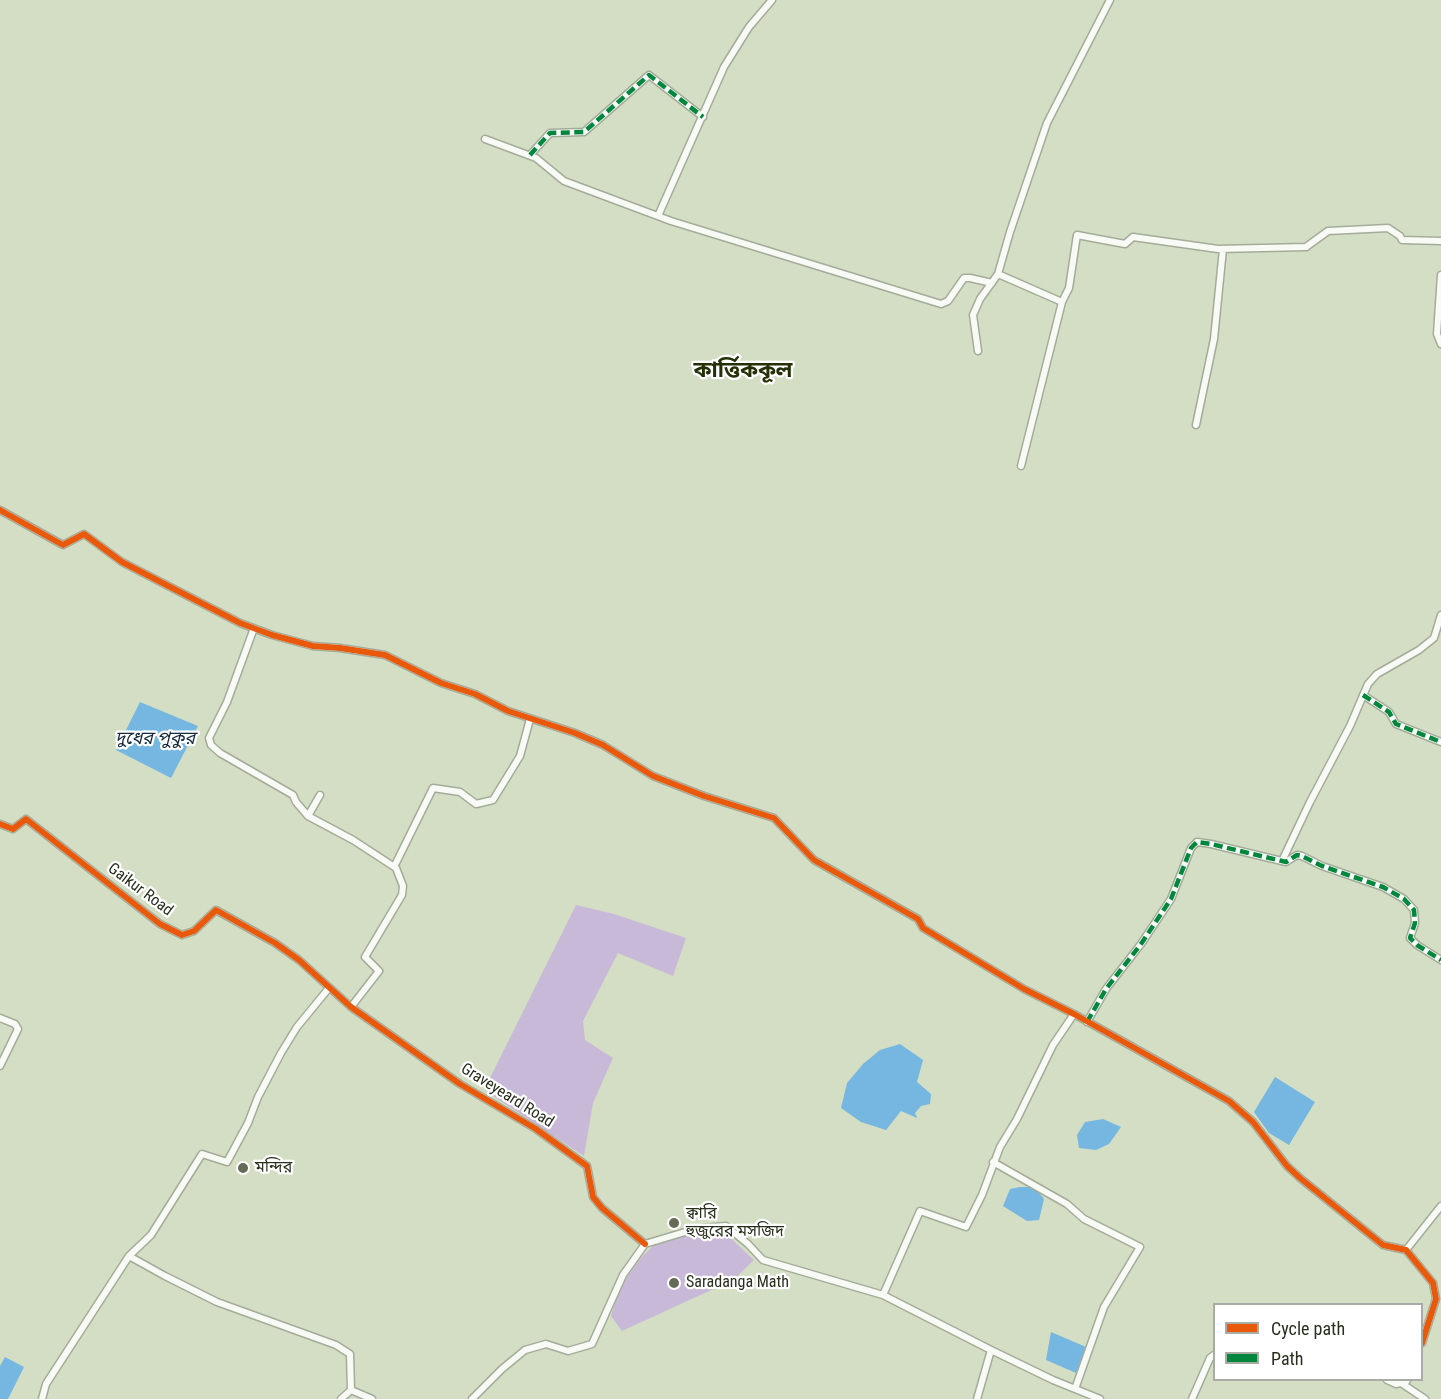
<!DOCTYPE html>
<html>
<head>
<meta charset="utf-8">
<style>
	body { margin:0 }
	#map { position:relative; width:1441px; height:1399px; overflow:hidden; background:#d3dec4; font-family:"Roboto Condensed",sans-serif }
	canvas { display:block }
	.legend { position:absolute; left:1213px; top:1303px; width:210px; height:78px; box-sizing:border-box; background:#fff; border:2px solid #a9aca5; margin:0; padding:8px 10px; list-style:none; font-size:18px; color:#282f1d }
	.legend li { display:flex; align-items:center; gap:12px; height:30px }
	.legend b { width:30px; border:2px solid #a9aca5 }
</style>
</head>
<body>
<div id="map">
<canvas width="1441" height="1399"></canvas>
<ul class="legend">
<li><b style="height:8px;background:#e8590c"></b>Cycle path</li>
<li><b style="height:8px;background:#00873e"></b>Path</li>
</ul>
</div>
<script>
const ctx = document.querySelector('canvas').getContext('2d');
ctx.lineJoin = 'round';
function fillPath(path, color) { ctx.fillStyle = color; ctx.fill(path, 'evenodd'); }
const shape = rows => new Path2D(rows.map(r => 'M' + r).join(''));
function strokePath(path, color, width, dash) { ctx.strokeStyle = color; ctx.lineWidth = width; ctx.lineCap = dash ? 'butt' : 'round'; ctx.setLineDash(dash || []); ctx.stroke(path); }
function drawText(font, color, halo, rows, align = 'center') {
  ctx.font = font + ' "Roboto Condensed","Noto Sans Bengali",sans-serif'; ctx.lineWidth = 4.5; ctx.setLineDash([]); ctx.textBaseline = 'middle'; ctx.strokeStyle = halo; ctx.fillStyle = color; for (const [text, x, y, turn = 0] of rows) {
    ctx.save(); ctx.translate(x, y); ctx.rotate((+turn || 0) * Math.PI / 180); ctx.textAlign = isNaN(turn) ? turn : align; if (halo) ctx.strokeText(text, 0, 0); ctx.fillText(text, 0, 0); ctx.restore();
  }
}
fillPath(shape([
	[576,905,614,914,686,938,673,976,618,953,583,1021,585,1040,613,1058,593,1103,584,1156,484,1090],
	[723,1231,754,1260,733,1280,622,1331,611,1316,620,1287,640,1259,656,1243,682,1235]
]), '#c9b9d9');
fillPath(shape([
	[140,702,198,726,171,778,116,750],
	[900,1044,923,1060,917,1082,931,1094,930,1104,921,1106,915,1113,917,1118,901,1111,886,1130,861,1122,841,1108,847,1083,863,1064,880,1050],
	[1275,1077,1315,1102,1289,1145,1269,1133,1254,1112],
	[1103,1119,1121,1127,1109,1144,1096,1150,1079,1148,1077,1135,1085,1122],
	[1020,1187,1032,1187,1041,1195,1044,1199,1039,1220,1027,1221,1003,1206,1010,1189],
	[1051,1332,1086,1347,1076,1373,1046,1360],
	[5,1357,24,1367,8,1399,0,1399,0,1366]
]), '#75b7e1');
const street = shape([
	[485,139,536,158,564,181,671,221,941,304,948,301,964,278,970,278,992,283],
	[530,155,550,133,584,132,649,75,703,117],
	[658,216,724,67,749,27,772,0],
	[998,274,1062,302,1021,466],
	[1441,275,1437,334,1441,344],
	[1062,302,1069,288,1077,235,1125,244,1133,237,1218,249,1306,247,1328,231,1388,228,1400,236,1402,240,1441,241],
	[978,351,973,315,980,299,998,274,1010,232,1047,123,1110,0],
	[1196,425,1214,339,1223,249],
	[0,510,63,545,84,534,122,562,240,623,272,635,313,646,340,648,385,655,441,683,475,694,508,711,575,733,603,745,653,776,704,796,774,818,814,860,918,919,923,928,1024,989,1074,1014,1229,1101,1253,1122,1287,1166,1300,1178,1383,1245,1406,1250,1433,1283,1436,1299,1422,1343],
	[254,628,227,702,209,738,211,745,220,753,293,795,296,802,308,816,353,840,396,868,403,886,402,895,365,957,379,971,351,1007],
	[1363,695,1389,712,1396,724,1441,742],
	[308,816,320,795],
	[0,824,13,829,26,819,160,924,182,935,194,931,216,910,275,943,299,960,351,1007,460,1084,536,1129,587,1166,593,1197,602,1208,645,1244],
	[1282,861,1310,802,1350,726,1368,684,1377,674,1419,650,1434,638,1441,615],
	[396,863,433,788,460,792,476,804,493,800,520,756,530,719],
	[0,1018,15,1024,18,1029,0,1066],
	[1087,1022,1106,989,1141,944,1171,899,1191,848,1197,842,1211,844,1286,862,1297,855,1302,856,1322,866,1383,887,1404,899,1414,910,1415,923,1410,938,1417,945,1441,960],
	[993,1162,1067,1204,1084,1219,1140,1247,1104,1307,1075,1389],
	[1406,1250,1441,1206],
	[129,1256,151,1235,202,1154,227,1162,248,1123,258,1097,281,1053,297,1027,329,988],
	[883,1295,920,1211,966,1227,982,1195,1000,1147,1017,1119,1053,1045,1074,1014],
	[1387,1380,1396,1384,1406,1382,1407,1380],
	[1401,1383,1425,1399],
	[351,1390,372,1399],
	[42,1399,46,1384,129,1256,165,1276,217,1302,336,1345,350,1354,351,1390],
	[341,1399,351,1390],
	[472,1399,502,1369,525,1350,546,1344,568,1351,592,1344,623,1275,645,1244,695,1229,726,1226,748,1244,763,1260,883,1295,991,1350,1053,1380,1100,1399],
	[977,1399,991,1350],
	[1192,1399,1210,1358,1214,1355]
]);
strokePath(street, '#a4ac99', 9);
strokePath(street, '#f8faf6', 6);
strokePath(shape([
	[530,155,550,133,584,132,649,75,703,117],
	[1363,695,1389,712,1396,724,1441,742],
	[1087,1022,1106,989,1141,944,1171,899,1191,848,1197,842,1211,844,1286,862,1297,855,1302,856,1322,866,1383,887,1404,899,1414,910,1415,923,1410,938,1417,945,1441,960]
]), '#00873e', 4.5, [9, 4.5]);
strokePath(shape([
	[0,510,63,545,84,534,122,562,240,623,272,635,313,646,340,648,385,655,441,683,475,694,508,711,575,733,603,745,653,776,704,796,774,818,814,860,918,919,923,928,1024,989,1074,1014,1229,1101,1253,1122,1287,1166,1300,1178,1383,1245,1406,1250,1433,1283,1436,1299,1422,1343],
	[0,824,13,829,26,819,160,924,182,935,194,931,216,910,275,943,299,960,351,1007,460,1084,536,1129,587,1166,593,1197,602,1208,645,1244]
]), '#e8590c', 6);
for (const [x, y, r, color] of [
	[243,1168,6,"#646c57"],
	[674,1223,6,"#646c57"],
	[674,1283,6,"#646c57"]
]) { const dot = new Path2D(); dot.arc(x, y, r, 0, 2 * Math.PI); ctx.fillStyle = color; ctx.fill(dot); strokePath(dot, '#fff', 2); }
drawText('16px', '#282f1d', '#fff', [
	["Gaikur Road",140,890,37],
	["Graveyeard Road",507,1096,32]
]);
drawText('16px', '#282f1d', '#fff', [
	["মন্দির",255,1168],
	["ক্বারি",686,1214],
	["হুজুরের মসজিদ",686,1232],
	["Saradanga Math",686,1283]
], 'left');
drawText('italic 18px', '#182b3c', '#fff', [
	["দুধের পুকুর",155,739]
]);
drawText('bold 22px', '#243107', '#fff', [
	["কার্ত্তিককূল",743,371]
]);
</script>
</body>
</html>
